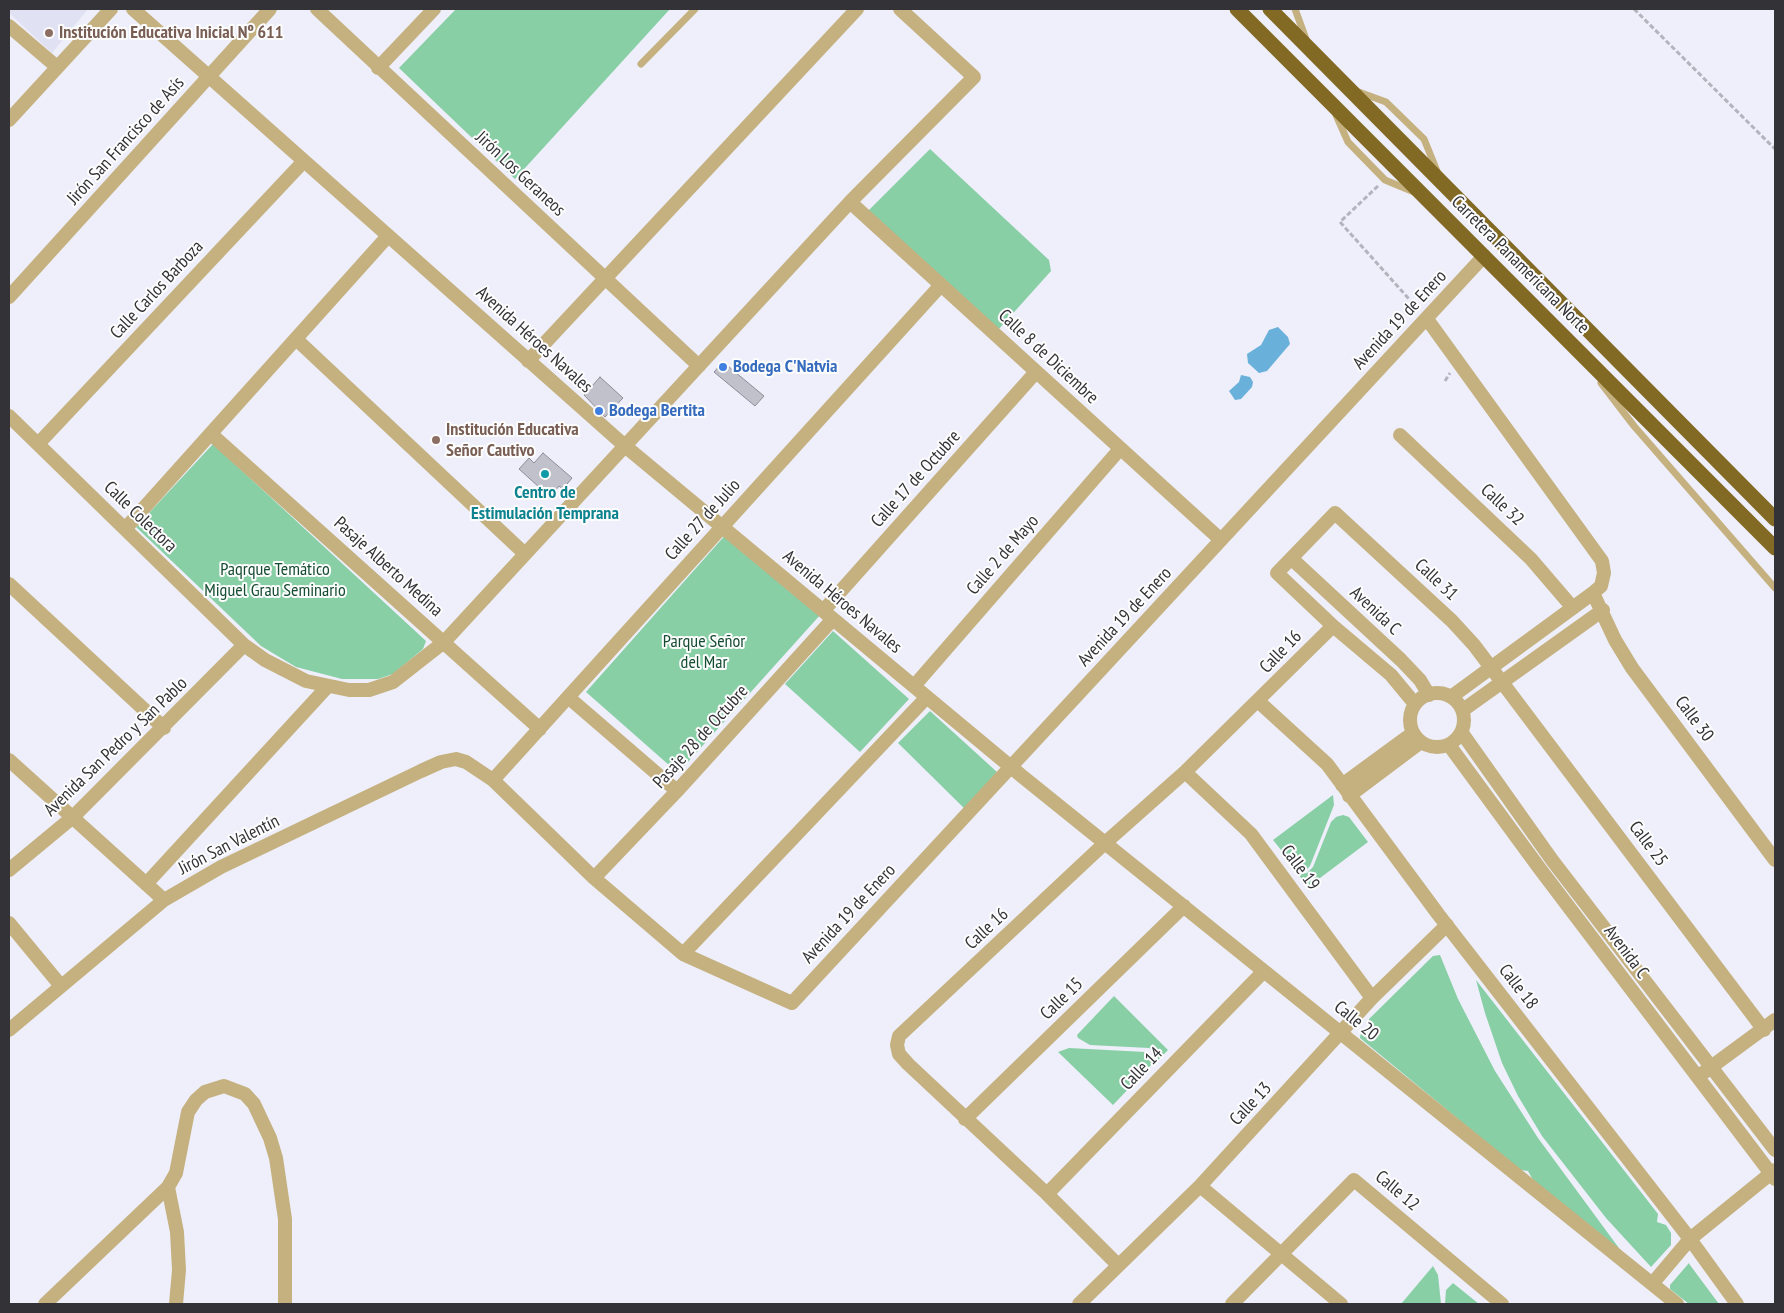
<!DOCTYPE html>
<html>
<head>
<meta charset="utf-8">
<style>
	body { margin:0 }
	#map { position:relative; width:1784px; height:1313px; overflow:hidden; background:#eeeffa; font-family:"PT Sans Narrow",sans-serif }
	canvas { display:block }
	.frame { position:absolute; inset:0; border:10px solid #333337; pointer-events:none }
</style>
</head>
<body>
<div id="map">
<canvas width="1784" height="1313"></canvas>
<div class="frame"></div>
</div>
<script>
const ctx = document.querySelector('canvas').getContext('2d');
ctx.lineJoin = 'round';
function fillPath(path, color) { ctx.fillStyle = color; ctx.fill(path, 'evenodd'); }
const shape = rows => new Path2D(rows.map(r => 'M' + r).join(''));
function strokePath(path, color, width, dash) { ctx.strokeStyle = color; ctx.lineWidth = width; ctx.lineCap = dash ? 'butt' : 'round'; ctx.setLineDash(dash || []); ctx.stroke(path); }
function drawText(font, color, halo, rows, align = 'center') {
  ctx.font = font + ' "PT Sans Narrow",sans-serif'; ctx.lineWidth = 4; ctx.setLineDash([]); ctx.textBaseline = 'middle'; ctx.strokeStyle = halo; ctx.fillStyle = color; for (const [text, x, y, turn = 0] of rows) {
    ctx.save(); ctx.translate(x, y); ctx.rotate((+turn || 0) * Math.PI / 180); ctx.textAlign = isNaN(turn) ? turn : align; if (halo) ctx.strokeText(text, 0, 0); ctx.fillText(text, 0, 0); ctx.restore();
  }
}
fillPath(shape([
	[9,9,88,9,52,53,9,13]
]), '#e0e2f4');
fillPath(shape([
	[456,9,670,9,515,179,399,68],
	[930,149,1049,260,1051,271,998,330,868,211],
	[213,444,426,641,423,649,393,674,378,679,342,679,296,667,261,646,136,527],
	[728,532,821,614,678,773,586,692],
	[833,631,909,699,860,752,785,684],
	[930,711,997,772,998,782,970,814,898,743],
	[1333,795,1334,805,1310,866,1305,871,1298,871,1273,840],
	[1343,815,1349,817,1368,842,1308,887,1298,874,1307,873,1313,867,1331,822,1336,817],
	[1440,955,1458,999,1495,1071,1538,1138,1627,1259,1533,1180,1528,1171,1520,1170,1360,1038,1361,1031,1366,1030,1369,1026,1369,1019,1433,956],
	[1476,980,1658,1214,1657,1222,1666,1225,1671,1233,1671,1245,1651,1267,1606,1218,1542,1136,1518,1096,1502,1063,1485,1013],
	[1114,996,1168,1050,1158,1060,1155,1052,1149,1048,1090,1045,1078,1038,1077,1035],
	[1069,1048,1145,1052,1151,1056,1152,1064,1113,1105,1058,1052],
	[1689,1263,1690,1265,1719,1304,1689,1304,1670,1289,1670,1285],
	[1433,1266,1438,1275,1441,1304,1401,1304],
	[1453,1283,1479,1304,1445,1304,1446,1290]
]), '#88cfa6');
fillPath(shape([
	[1278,327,1288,337,1290,344,1267,371,1259,373,1248,363,1247,354,1261,345,1269,330],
	[1241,375,1250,377,1253,382,1252,387,1241,399,1235,400,1229,391,1239,382]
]), '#69b0da');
const building = shape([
	[723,362,764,396,755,406,714,372,723,362],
	[600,377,623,398,605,417,584,395,600,377],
	[543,453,572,478,563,489,559,486,550,497,519,469,529,458,534,463,543,453]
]);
fillPath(building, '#c1c1cb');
strokePath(building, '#8d8d96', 1);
strokePath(shape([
	[1634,9,1775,149],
	[1378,186,1340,222,1418,309],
	[1445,381,1450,373]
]), '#b3b4bd', 3, [5, 2.5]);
strokePath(shape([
	[1295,9,1306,39],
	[641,64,695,9],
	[1356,91,1386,102,1424,139,1437,171],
	[1336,115,1348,142,1385,180,1414,192],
	[1601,383,1634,426,1775,588]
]), '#c5b180', 7);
strokePath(shape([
	[133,9,625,446,1023,777,1677,1304],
	[317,9,699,366],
	[9,26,57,67],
	[378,68,434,9],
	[9,120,111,9],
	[850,202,1221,540],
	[9,297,270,9],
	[1427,319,1602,561,1604,573,1601,586,1593,593,1451,697],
	[296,339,525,554],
	[528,361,857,9],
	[9,416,244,645,265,660,306,681,349,690,369,690,393,682,444,642,850,202,974,77,900,9],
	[211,434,540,729],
	[1400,435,1531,559,1573,608],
	[38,444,304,161],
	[125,529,388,236],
	[1292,559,1401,660,1420,680,1429,695],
	[9,584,164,728],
	[1593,593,1615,640,1632,668,1775,860],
	[823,611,1036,372],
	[914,686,1120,449],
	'1410 720a27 27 0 1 1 54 0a27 27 0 1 1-54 0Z',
	[568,697,677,791],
	[1259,702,1327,764,1438,914,1690,1239,1737,1304],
	[1415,704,1391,675,1333,626,1277,573,1335,513,1452,621,1474,645,1764,1030],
	[1463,710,1603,610],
	[1462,733,1552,860,1775,1150],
	[1449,745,1540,869,1775,1179],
	[9,760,164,900],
	[1185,772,1251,834,1372,998],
	[493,780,941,285],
	[1342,785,1413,733],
	[1349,796,1421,742],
	[9,870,73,817,244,645],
	[594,878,677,791,833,619],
	[146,884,328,686],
	[9,923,61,986],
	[683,954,927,697],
	[9,1030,164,900,221,867,421,771,441,762,456,759,466,762,493,780,594,878,683,954,792,1003,1484,256],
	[1703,1073,1775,1020],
	[965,1119,1184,906],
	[1200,1186,1341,1304],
	[168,1187,177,1232,179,1270,176,1304],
	[1047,1194,1264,971],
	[1118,1265,1047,1194,908,1064,899,1054,897,1045,899,1036,1105,843,1185,772,1333,626],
	[1652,1284,1690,1239,1775,1170],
	[45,1304,168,1187,176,1173,188,1112,196,1100,205,1092,224,1086,245,1094,254,1104,270,1138,276,1158,285,1219,285,1304],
	[1079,1304,1200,1186,1372,998,1447,925],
	[1232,1304,1354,1180,1502,1304]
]), '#c5b180', 14);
strokePath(shape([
	[1237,9,1775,548],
	[1270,9,1775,519]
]), '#826924', 15);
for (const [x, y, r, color] of [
	[49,33,5,"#8d6e63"],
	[723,367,5,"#3f7fe0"],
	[599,411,5,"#3f7fe0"],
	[436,440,5,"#8d6e63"],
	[545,474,5,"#0f9aa8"]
]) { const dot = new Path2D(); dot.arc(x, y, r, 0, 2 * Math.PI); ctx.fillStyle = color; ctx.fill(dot); strokePath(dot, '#fdfdfd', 2); }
drawText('bold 18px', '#785e54', '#fdfdfd', [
	["Institución Educativa Inicial Nº 611",59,33],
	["Institución Educativa",446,430],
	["Señor Cautivo",446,451]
], 'left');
drawText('18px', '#333337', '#fdfdfd', [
	["Jirón San Francisco de Asís",126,141,-48],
	["Jirón Los Geraneos",520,174,43],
	["Carretera Panamericana Norte",1520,265,45],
	["Calle Carlos Barboza",157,290,-47],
	["Avenida 19 de Enero",1400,320,-47],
	["Avenida Héroes Navales",534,340,42],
	["Calle 8 de Diciembre",1048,357,43],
	["Calle 17 de Octubre",916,479,-48],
	["Calle 32",1502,505,43],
	["Calle Colectora",140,517,44],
	["Calle 27 de Julio",703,520,-48],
	["Calle 2 de Mayo",1003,555,-49],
	["Pasaje Alberto Medina",388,567,42],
	["Calle 31",1436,580,43],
	["Avenida Héroes Navales",842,602,40],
	["Avenida C",1375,611,43],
	["Avenida 19 de Enero",1125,617,-47],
	["Calle 16",1281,652,-46],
	["Calle 30",1694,719,53],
	["Pasaje 28 de Octubre",701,737,-48],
	["Avenida San Pedro y San Pablo",116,747,-44],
	["Calle 25",1648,844,53],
	["Jirón San Valentín",229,845,-27],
	["Calle 19",1300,868,53],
	["Avenida 19 de Enero",849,914,-47],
	["Calle 16",987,929,-43],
	["Avenida C",1626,952,53],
	["Calle 18",1518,987,52],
	["Calle 15",1062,999,-44],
	["Calle 20",1356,1021,39],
	["Calle 14",1142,1069,-46],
	["Calle 13",1251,1104,-47],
	["Calle 12",1397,1191,40]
]);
drawText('bold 18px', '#366cbe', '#fdfdfd', [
	["Bodega C'Natvia",733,367],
	["Bodega Bertita",609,411]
], 'left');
drawText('bold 18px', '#0d838f', '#fdfdfd', [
	["Centro de",545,493],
	["Estimulación Temprana",545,514]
]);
drawText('18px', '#154c31', '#fdfdfd', [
	["Paqrque Temático",275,570],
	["Miguel Grau Seminario",275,591],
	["Parque Señor",704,642],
	["del Mar",704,663]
]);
</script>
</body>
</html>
